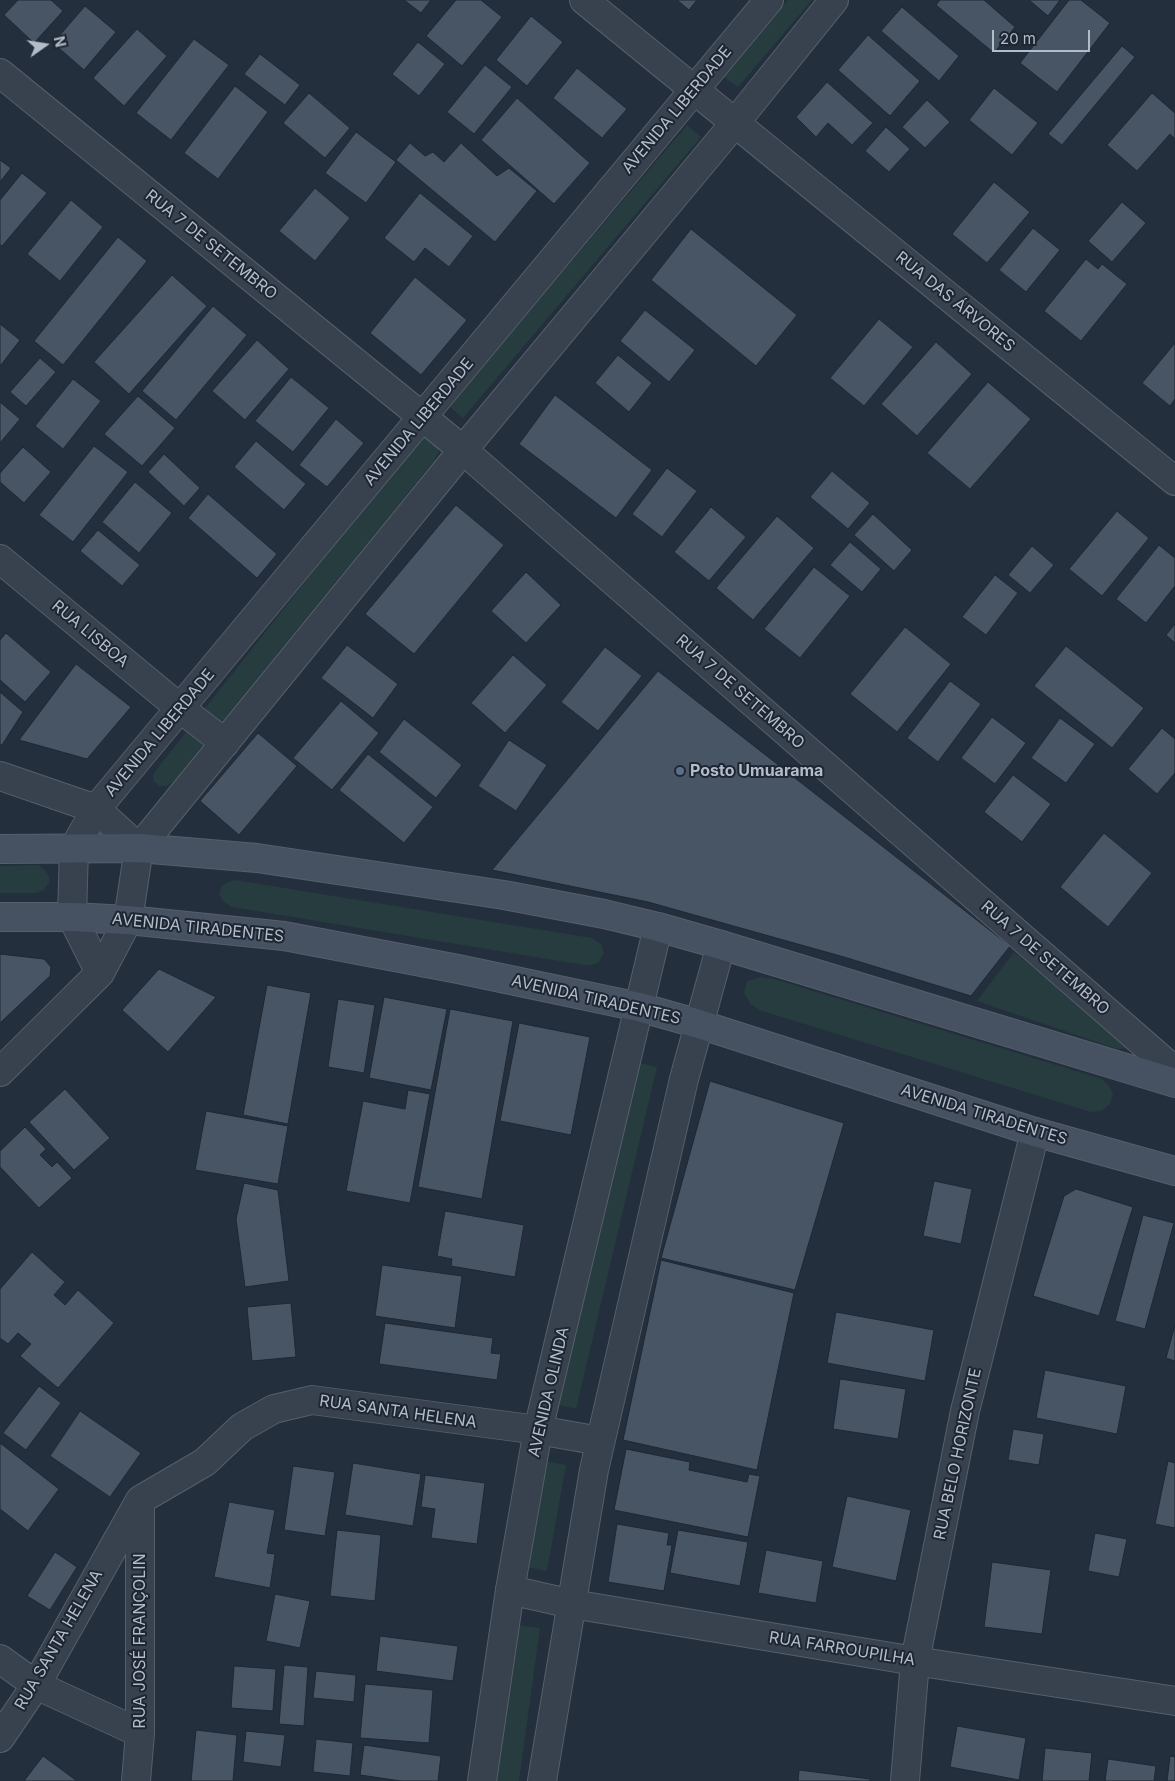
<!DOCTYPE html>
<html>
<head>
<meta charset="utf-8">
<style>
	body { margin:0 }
	#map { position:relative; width:1175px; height:1781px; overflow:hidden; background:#242f3d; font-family:Inter,sans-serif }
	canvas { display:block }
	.north { position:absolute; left:20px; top:20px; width:50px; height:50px; -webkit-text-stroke:4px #1d2632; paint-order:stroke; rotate:77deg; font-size:14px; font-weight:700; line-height:20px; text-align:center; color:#b3bcc9 }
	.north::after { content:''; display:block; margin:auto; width:18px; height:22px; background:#b3bcc9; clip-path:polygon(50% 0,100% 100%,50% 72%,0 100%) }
	.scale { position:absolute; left:992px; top:30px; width:98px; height:22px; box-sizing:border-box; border:2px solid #b3bcc9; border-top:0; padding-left:6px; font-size:15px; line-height:18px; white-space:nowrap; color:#b3bcc9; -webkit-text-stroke:4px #1d2632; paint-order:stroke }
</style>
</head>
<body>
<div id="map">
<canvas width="1175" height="1781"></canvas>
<div class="north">N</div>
<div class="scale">20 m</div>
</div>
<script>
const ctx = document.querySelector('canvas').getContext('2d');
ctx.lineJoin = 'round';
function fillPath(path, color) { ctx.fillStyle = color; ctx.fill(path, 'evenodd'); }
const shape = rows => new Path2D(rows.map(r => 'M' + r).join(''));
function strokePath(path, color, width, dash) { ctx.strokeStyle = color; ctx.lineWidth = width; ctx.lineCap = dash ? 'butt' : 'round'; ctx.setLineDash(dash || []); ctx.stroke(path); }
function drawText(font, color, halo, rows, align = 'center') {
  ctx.font = font + ' Inter,sans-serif'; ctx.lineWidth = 4; ctx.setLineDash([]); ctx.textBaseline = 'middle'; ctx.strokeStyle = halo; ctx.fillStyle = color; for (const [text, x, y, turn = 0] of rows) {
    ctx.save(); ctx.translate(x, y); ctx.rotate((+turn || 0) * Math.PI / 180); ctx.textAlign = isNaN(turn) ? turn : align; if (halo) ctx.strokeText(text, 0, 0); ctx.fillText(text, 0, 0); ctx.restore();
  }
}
fillPath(shape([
	[788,0,812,0,738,87,723,77],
	[687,125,701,137,463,418,449,406],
	[424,438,433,440,439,451,434,461,173,782,167,786,160,786,154,782,153,776,156,770,415,443],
	[38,865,45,870,49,876,49,882,45,889,37,893,0,893,0,866],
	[235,880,592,938,601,944,604,953,599,962,593,965,584,965,232,907,224,902,219,894,222,886,226,883],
	[1014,952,1125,1041,1126,1048,1117,1049,977,1001],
	[761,977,774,979,1102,1079,1109,1086,1113,1094,1110,1104,1101,1111,1091,1112,762,1011,751,1005,744,993,747,981],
	[636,1062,657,1067,576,1409,555,1404],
	[545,1461,566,1465,547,1571,526,1567],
	[517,1625,540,1628,519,1781,497,1781]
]), '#263c3e');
const building = shape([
	[18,0,51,0,63,11,34,43,4,15,18,0],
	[404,0,431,0,421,13,404,0],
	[456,0,481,0,502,17,462,66,426,36,456,0],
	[677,0,697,0,689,10,677,0],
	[940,0,984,0,1015,27,994,53,936,5,940,0],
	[1029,0,1060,0,1048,16,1029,0],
	[1069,0,1081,0,1110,23,1057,92,1020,63,1069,0],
	[85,6,116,32,84,70,53,43,85,6],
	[902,7,959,56,939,81,881,31,902,7],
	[531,16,563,42,527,86,496,60,531,16],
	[137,29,167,56,124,106,93,78,137,29],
	[868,35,920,81,890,116,838,70,868,35],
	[194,39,229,65,171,140,136,113,194,39],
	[418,42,445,64,419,96,392,74,418,42],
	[1122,46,1135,57,1062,145,1048,134,1122,46],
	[260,54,300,85,285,105,244,74,260,54],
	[485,65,512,87,474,134,447,112,485,65],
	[577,68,627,109,602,138,553,98,577,68],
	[827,82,873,123,852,145,828,123,816,137,796,117,827,82],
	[235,86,268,112,218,179,184,153,235,86],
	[994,88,1038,123,1012,155,969,120,994,88],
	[309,93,350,128,325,158,283,123,309,93],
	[1152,93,1175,113,1175,139,1170,134,1137,171,1107,145,1152,93],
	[517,98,590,163,554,204,481,140,517,98],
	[927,100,950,122,925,148,902,127,927,100],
	[886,127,910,149,889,172,865,151,886,127],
	[356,132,396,162,366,203,325,173,356,132],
	[410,143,425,156,433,152,444,162,461,143,497,176,509,168,537,191,495,242,396,160,410,143],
	[0,160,11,168,0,182,0,160],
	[22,173,47,193,2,246,0,245,0,200,22,173],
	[994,182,1030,212,987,263,952,234,994,182],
	[315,188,350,218,315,261,279,231,315,188],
	[420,193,473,236,449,267,425,248,414,262,384,238,420,193],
	[71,200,103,227,60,281,27,254,71,200],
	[1122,202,1146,223,1112,262,1088,241,1122,202],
	[1033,228,1060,250,1026,292,999,270,1033,228],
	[691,229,797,315,756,366,651,280,691,229],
	[118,237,147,261,63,365,34,341,118,237],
	[1086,259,1098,269,1102,264,1127,284,1081,341,1044,311,1086,259],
	[172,275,207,306,129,394,94,362,172,275],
	[415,277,467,320,421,375,370,333,415,277],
	[213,306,247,335,176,420,142,391,213,306],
	[645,310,695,350,669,382,620,341,645,310],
	[879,319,913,347,864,406,830,378,879,319],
	[0,324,20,340,1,365,0,364,0,324],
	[257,340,289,369,245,420,212,391,257,340],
	[936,342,972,374,917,436,881,404,936,342],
	[1175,343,1175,399,1170,406,1142,383,1175,343],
	[618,355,652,383,629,412,595,383,618,355],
	[40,358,56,372,26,406,10,392,40,358],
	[291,377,329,408,293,452,255,421,291,377],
	[73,379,101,401,63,449,35,426,73,379],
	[988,382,1031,419,970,489,927,453,988,382],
	[555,395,652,470,616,518,519,444,555,395],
	[138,396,175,428,142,466,104,434,138,396],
	[0,402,20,419,0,443,0,402],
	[336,419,364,443,327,487,299,465,336,419],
	[256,441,306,484,284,510,234,467,256,441],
	[94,446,128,472,73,542,39,515,94,446],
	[23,447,51,472,24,503,0,482,0,473,23,447],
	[164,454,200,488,184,506,148,472,164,454],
	[667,468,697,491,662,537,632,514,667,468],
	[832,471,870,503,848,529,810,497,832,471],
	[135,482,172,513,139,553,102,522,135,482],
	[208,494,277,554,257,578,188,518,208,494],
	[456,505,504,545,414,654,365,614,456,505],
	[711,507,746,537,709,581,674,552,711,507],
	[1117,511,1149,538,1102,596,1069,569,1117,511],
	[873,514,912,550,894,571,854,535,873,514],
	[777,516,814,548,753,620,716,588,777,516],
	[98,530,140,565,122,586,80,551,98,530],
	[850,542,881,569,862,592,830,565,850,542],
	[1159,545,1175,558,1175,586,1146,623,1116,599,1159,545],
	[1032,546,1054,565,1030,593,1008,575,1032,546],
	[814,567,850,596,800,658,764,629,814,567],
	[526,572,561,605,526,643,491,611,526,572],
	[995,575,1018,593,986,635,962,617,995,575],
	[1175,624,1175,643,1166,635,1175,624],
	[905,627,951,664,897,732,850,694,905,627],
	[6,633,51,672,25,702,0,680,0,640,6,633],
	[347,645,398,684,373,718,321,678,347,645],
	[1066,646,1144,708,1112,748,1034,686,1066,646],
	[605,647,642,676,598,731,561,702,605,647],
	[513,655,547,685,505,733,471,703,513,655],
	[76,664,131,707,87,759,19,740,76,664],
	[658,671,1010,946,971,996,844,957,648,902,492,870,658,671],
	[950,681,981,704,938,762,907,738,950,681],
	[0,692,23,712,2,745,0,744,0,692],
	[341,701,379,733,332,790,293,758,341,701],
	[992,717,1026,743,995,784,961,758,992,717],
	[1060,718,1095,744,1066,783,1031,758,1060,718],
	[404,719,462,765,436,798,379,752,404,719],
	[1162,728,1175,739,1175,773,1157,794,1128,769,1162,728],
	[258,733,297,766,239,835,200,801,258,733],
	[509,740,547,765,516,811,478,786,509,740],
	[368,754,433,807,404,843,339,790,368,754],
	[1013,775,1051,804,1022,842,984,812,1013,775],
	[1104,833,1152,873,1108,927,1060,887,1104,833],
	[0,954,44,959,51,967,50,976,0,1023,0,954],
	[159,969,216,997,168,1052,122,1010,159,969],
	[267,985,311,993,288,1124,243,1115,267,985],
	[384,997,447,1009,431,1090,369,1078,384,997],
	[338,999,375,1005,364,1073,328,1067,338,999],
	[450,1009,513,1021,482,1199,418,1187,450,1009],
	[519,1023,590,1037,571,1135,500,1121,519,1023],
	[710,1081,844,1123,795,1290,661,1258,710,1081],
	[65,1089,110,1138,74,1170,29,1122,65,1089],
	[408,1090,430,1094,410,1203,346,1191,363,1101,405,1109,408,1090],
	[206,1111,288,1126,278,1184,195,1170,206,1111],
	[25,1127,46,1149,40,1155,52,1167,57,1162,72,1178,39,1208,0,1167,0,1151,25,1127],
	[934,1181,972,1189,961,1244,923,1236,934,1181],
	[244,1183,278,1190,289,1281,245,1287,236,1219,244,1183],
	[1076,1189,1133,1207,1099,1316,1033,1296,1064,1196,1076,1189],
	[445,1211,524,1225,515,1277,451,1266,452,1259,437,1256,445,1211],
	[1143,1215,1174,1223,1145,1329,1115,1321,1143,1215],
	[32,1252,65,1282,54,1295,65,1305,78,1290,114,1323,58,1388,20,1356,31,1344,18,1333,8,1344,0,1338,0,1289,32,1252],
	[661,1260,794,1293,757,1470,623,1440,661,1260],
	[382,1265,462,1276,455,1328,375,1316,382,1265],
	[291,1303,296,1357,252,1361,247,1307,291,1303],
	[836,1312,934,1330,925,1381,827,1363,836,1312],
	[385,1323,493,1338,491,1353,501,1354,497,1380,379,1364,385,1323],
	[1175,1325,1175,1361,1166,1358,1175,1325],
	[1045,1370,1126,1386,1117,1434,1036,1418,1045,1370],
	[840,1379,906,1389,898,1439,833,1429,840,1379],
	[39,1386,61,1403,26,1450,3,1433,39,1386],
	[80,1411,141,1453,110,1497,50,1456,80,1411],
	[1013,1429,1044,1434,1039,1465,1008,1460,1013,1429],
	[0,1443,59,1489,28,1531,0,1509,0,1443],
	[626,1449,690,1462,689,1470,747,1482,749,1474,760,1476,748,1537,614,1510,626,1449],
	[1168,1461,1175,1463,1175,1528,1155,1524,1168,1461],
	[353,1463,421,1474,413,1526,345,1515,353,1463],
	[293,1466,335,1472,325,1536,284,1530,293,1466],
	[425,1475,485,1483,477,1544,431,1538,435,1509,421,1507,425,1475],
	[847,1496,911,1510,896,1581,832,1567,847,1496],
	[229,1502,275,1510,267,1553,275,1554,270,1588,214,1577,229,1502],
	[617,1524,669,1533,667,1545,672,1545,664,1591,608,1582,617,1524],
	[337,1530,381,1535,375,1601,330,1596,337,1530],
	[678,1530,748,1542,740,1586,670,1573,678,1530],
	[1095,1533,1127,1539,1119,1577,1088,1571,1095,1533],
	[766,1550,823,1561,816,1603,758,1593,766,1550],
	[55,1552,77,1567,50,1610,27,1596,55,1552],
	[992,1562,1051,1570,1042,1634,984,1627,992,1562],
	[275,1594,310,1601,300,1648,266,1641,275,1594],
	[380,1636,458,1646,453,1681,376,1671,380,1636],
	[284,1665,308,1667,304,1726,279,1724,284,1665],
	[234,1666,276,1669,273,1711,231,1708,234,1666],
	[316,1671,356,1675,354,1702,313,1698,316,1671],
	[365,1684,433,1690,429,1743,360,1738,365,1684],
	[957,1726,1026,1738,1019,1780,950,1767,957,1726],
	[196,1730,237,1735,233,1781,191,1781,196,1730],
	[246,1731,285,1735,281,1767,243,1762,246,1731],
	[316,1739,353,1743,350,1776,313,1772,316,1739],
	[364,1745,441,1756,438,1781,401,1781,360,1775,364,1745],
	[1045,1748,1092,1753,1089,1781,1042,1781,1045,1748],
	[43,1756,77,1781,24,1781,43,1756],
	[1170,1756,1175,1757,1175,1781,1167,1781,1170,1756],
	[1108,1759,1156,1766,1154,1781,1105,1781,1108,1759],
	[799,1770,870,1779,870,1781,798,1781,799,1770]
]);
fillPath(building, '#485564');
strokePath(building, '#1f2834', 1);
const minor = shape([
	[584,0,1175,481],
	[0,73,463,450,1175,1071],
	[0,559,181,709,225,743],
	[0,776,96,809,139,848],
	[72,917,100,973],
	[0,1072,100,973,128,920],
	[510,1590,572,1604,915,1661,1175,1701],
	[0,1659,36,1685,140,1733],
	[0,1738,36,1685,140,1500,205,1462,242,1427,274,1409,312,1400,538,1430,600,1441],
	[136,1781,140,1733,140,1502],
	[905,1781,915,1661,965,1411,1035,1132]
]);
const tertiary = shape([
	[72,917,74,848,96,809,769,0],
	[128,920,139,848,463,450,734,124,834,0],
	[482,1781,510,1590,538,1430,658,927],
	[542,1781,594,1470,684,1079,721,945]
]);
const secondary = shape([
	[0,849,139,848,257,858,504,895,604,914,658,927,721,945,1175,1083],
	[0,917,72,917,128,920,284,936,458,969,639,1007,699,1024,1035,1132,1175,1171]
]);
strokePath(minor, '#565f6b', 30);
strokePath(tertiary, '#565f6b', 30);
strokePath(secondary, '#565f6b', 30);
strokePath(minor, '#38414e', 28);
strokePath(tertiary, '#38414e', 28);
strokePath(secondary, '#465161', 28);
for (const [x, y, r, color] of [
	[680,771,5,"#5c6f8a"]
]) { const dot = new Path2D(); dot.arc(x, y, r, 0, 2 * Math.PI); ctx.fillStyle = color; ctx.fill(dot); strokePath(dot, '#1d2632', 2); }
drawText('16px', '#b3bcc9', '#1d2632', [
	["AVENIDA LIBERDADE",677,110,-50],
	["RUA 7 DE SETEMBRO",211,245,39],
	["RUA DAS ÁRVORES",955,302,39],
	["AVENIDA LIBERDADE",419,422,-50],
	["RUA LISBOA",90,634,40],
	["RUA 7 DE SETEMBRO",740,692,41],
	["AVENIDA LIBERDADE",160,733,-50],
	["AVENIDA TIRADENTES",198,928,6],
	["RUA 7 DE SETEMBRO",1045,958,41],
	["AVENIDA TIRADENTES",596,1000,13],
	["AVENIDA TIRADENTES",984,1115,17],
	["AVENIDA OLINDA",549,1392,-77],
	["RUA SANTA HELENA",398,1412,8],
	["RUA BELO HORIZONTE",958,1454,-78],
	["RUA SANTA HELENA",59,1640,-60],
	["RUA JOSÉ FRANÇOLIN",140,1641,-90],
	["RUA FARROUPILHA",842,1649,9]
]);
drawText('bold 16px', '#b3bcc9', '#1d2632', [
	["Posto Umuarama",690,771]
], 'left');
</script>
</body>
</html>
